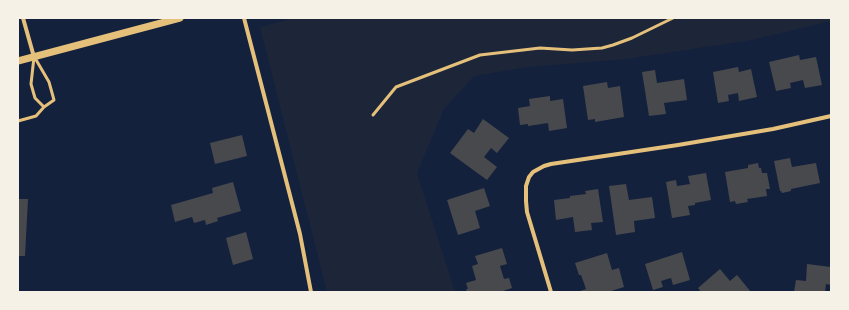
<!DOCTYPE html>
<html>
<head>
<meta charset="utf-8">
<style>
	body { margin:0 }
	#map { position:relative; width:849px; height:310px; overflow:hidden; background:#14213d; font-family:Figtree,sans-serif }
	canvas { display:block }
	.frame { position:absolute; inset:0; border:19px solid #f6f1e7; pointer-events:none }
</style>
</head>
<body>
<div id="map">
<canvas width="849" height="310"></canvas>
<div class="frame"></div>
</div>
<script>
const ctx = document.querySelector('canvas').getContext('2d');
ctx.lineJoin = 'round';
function fillPath(path, color) { ctx.fillStyle = color; ctx.fill(path, 'evenodd'); }
const shape = rows => new Path2D(rows.map(r => 'M' + r).join(''));
function strokePath(path, color, width, dash) { ctx.strokeStyle = color; ctx.lineWidth = width; ctx.lineCap = dash ? 'butt' : 'round'; ctx.setLineDash(dash || []); ctx.stroke(path); }
fillPath(shape([
	[294,18,831,18,831,21,752,40,626,59,528,67,474,76,444,109,417,173,455,292,327,292,260,27]
]), '#1d2539');
fillPath(shape([
	[799,55,800,60,816,57,822,85,805,88,803,80,790,83,791,88,776,91,769,62],
	[738,67,739,72,751,69,757,97,739,101,738,93,728,95,729,101,718,103,713,72],
	[655,70,657,83,684,79,687,100,664,103,666,114,649,116,642,72],
	[607,82,608,88,620,86,624,117,595,122,595,119,588,120,583,86],
	[550,96,550,101,563,99,567,128,549,131,548,123,528,126,528,124,520,125,518,108,530,106,529,99],
	[483,119,509,138,497,153,491,148,484,157,497,167,487,180,450,153,468,129,474,133],
	[242,135,247,156,215,164,210,143],
	[790,158,792,167,816,163,820,183,791,189,791,191,782,193,781,191,780,191,774,161],
	[758,163,759,168,761,168,762,173,767,173,770,189,766,189,767,196,747,199,748,202,736,204,735,201,730,202,725,172,748,168,748,165],
	[706,173,711,200,695,203,695,205,688,206,690,215,672,218,666,182,676,180,677,186,690,184,688,176],
	[233,182,241,211,217,218,218,221,206,225,205,220,194,223,192,217,175,222,171,205,213,193,212,188],
	[626,184,629,200,652,197,655,218,634,221,635,232,616,235,609,186],
	[484,188,490,206,475,211,480,228,458,235,447,200],
	[598,189,603,222,591,223,592,230,575,232,573,217,556,220,554,200,570,198,570,196,586,194,585,191],
	[18,199,28,199,25,256,18,256],
	[246,232,253,259,233,265,226,238],
	[502,248,507,264,500,266,504,279,509,278,512,288,500,292,467,292,466,289,468,289,466,283,476,280,472,266,478,264,475,256],
	[682,252,690,280,673,285,671,278,661,281,663,287,653,290,645,264],
	[607,253,612,270,619,268,624,287,608,292,577,292,586,289,581,275,579,275,575,263],
	[807,264,831,267,831,285,826,284,825,292,794,292,796,280,806,281],
	[720,269,730,281,737,275,751,292,701,292,698,288]
]), '#48494c');
strokePath(shape([
	[34,57,31,84,35,98,44,107],
	[373,115,396,87,480,55,540,48,572,50,602,48,613,45,632,38,673,18],
	[18,121,36,116,44,107,54,100,49,82,35,58]
]), '#e5c07b', 3);
strokePath(shape([
	[23,18,34,57],
	[244,18,300,234,311,292],
	[551,292,527,212,526,201,526,186,529,177,533,172,544,166,551,164,678,145,773,129,831,116]
]), '#e5c07b', 4);
strokePath(shape([
	[18,61,180,18]
]), '#e5c07b', 7);
</script>
</body>
</html>
